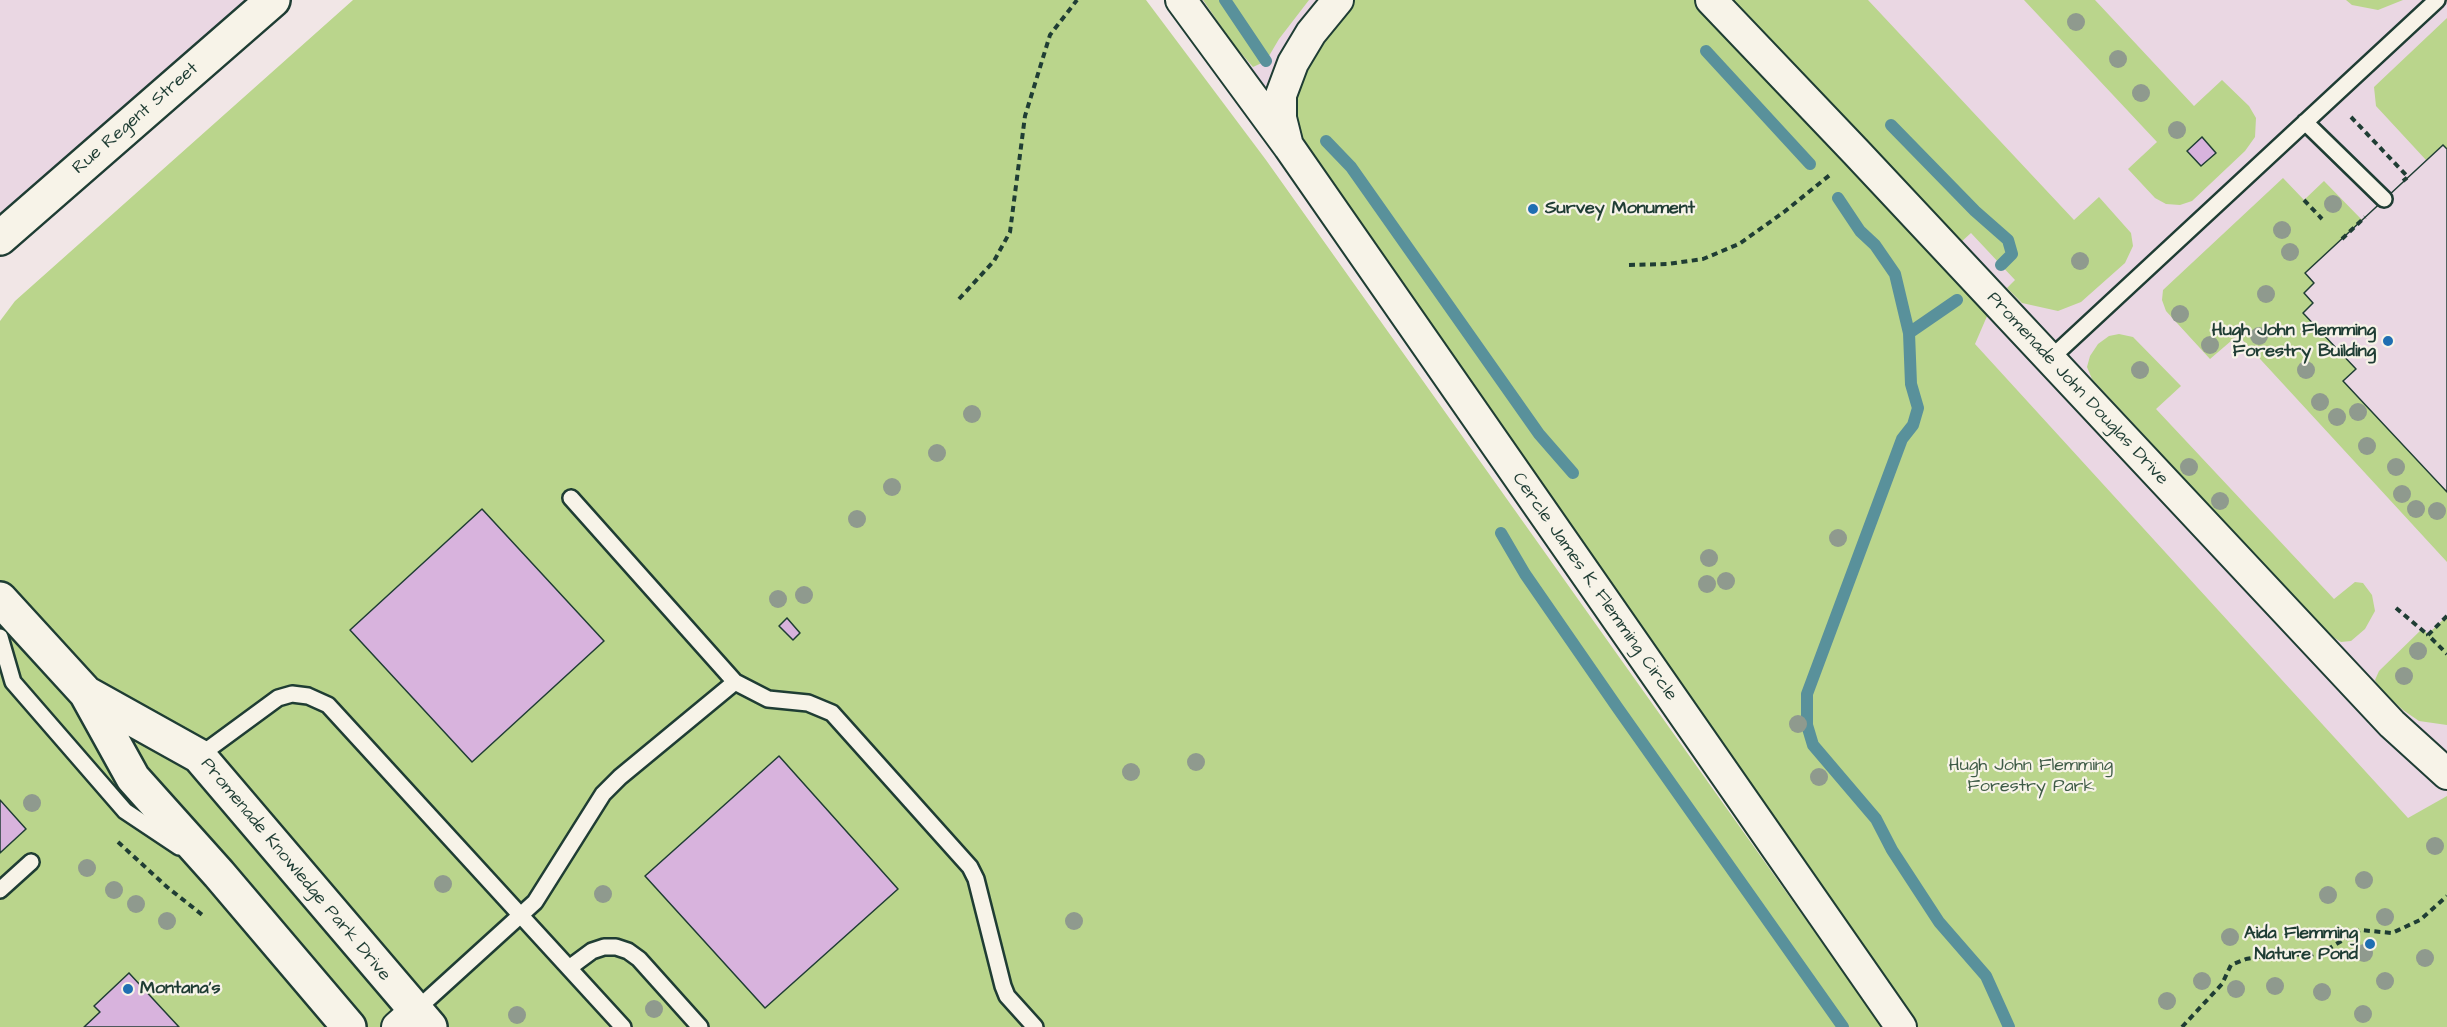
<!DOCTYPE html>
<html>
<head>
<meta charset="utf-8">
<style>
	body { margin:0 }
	canvas { display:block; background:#f1e6e6 }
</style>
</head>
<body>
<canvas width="2447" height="1027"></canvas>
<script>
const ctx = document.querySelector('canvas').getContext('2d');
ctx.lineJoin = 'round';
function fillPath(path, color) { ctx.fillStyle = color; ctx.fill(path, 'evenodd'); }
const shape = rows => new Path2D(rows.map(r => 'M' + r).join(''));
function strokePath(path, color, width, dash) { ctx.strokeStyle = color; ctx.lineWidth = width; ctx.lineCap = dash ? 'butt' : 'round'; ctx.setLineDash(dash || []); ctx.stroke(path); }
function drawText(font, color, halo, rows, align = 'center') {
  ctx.font = font + ' "Architects Daughter",sans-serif'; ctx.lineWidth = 4.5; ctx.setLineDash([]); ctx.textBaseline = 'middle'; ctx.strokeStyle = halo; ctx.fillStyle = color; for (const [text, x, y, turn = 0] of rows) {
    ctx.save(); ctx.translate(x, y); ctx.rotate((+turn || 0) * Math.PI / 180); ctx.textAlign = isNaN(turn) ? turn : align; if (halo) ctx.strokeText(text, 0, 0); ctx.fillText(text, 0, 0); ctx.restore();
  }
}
fillPath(shape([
	[0,0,273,0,0,238],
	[1181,0,2447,0,2447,1027,1901,1027]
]), '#ead7e3');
fillPath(shape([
	[353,0,1146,0,1266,160,1882,1027,0,1027,0,321,15,301],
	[1203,0,1309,0,1279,39,1266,61,1253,67,1234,45],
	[1338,0,1711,0,1994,300,1975,344,2408,818,2447,796,2447,1027,1901,1027,1289,147,1281,95],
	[1733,0,1868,0,2074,220,2099,197,2131,233,2133,246,2125,263,2081,302,2058,311,2022,303,2007,288,2015,280,1971,233,1961,242],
	[2024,0,2095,0,2194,106,2222,80,2249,106,2256,118,2255,137,2245,151,2192,201,2180,205,2166,204,2155,198,2128,169,2157,142],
	[2346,0,2403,0,2378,10,2352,5],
	[2447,18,2447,149,2443,145,2426,160,2376,106,2374,87],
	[2283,178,2304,200,2324,181,2362,220,2305,273,2314,283,2304,293,2313,303,2303,313,2356,369,2343,381,2447,492,2447,562,2238,335,2210,359,2166,311,2162,300,2163,290],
	[2119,334,2133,337,2181,386,2156,409,2334,599,2355,582,2363,583,2372,595,2375,611,2365,629,2351,641,2341,642,2330,635,2092,379,2087,367,2090,356,2098,344,2109,336],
	[2447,616,2447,725,2419,721,2403,710,2379,688,2375,680,2379,671,2422,629,2428,634]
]), '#bad58c');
strokePath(shape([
	[1225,0,1266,61],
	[1706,51,1810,164],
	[1891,125,1975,211,2008,240,2012,254,2001,265],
	[1326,141,1351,167,1539,434,1573,473],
	[1838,198,1860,231,1875,245,1895,274,1909,333,1911,384,1918,408,1913,425,1902,439,1807,694,1807,725,1813,745,1876,819,1892,850,1939,922,1986,976,2009,1027],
	[1909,333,1957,300],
	[1501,533,1525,574,1617,707,1843,1027]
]), '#59919b', 12);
const building = shape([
	[2202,137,2216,153,2201,166,2187,151,2202,137],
	[2443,145,2447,149,2447,492,2343,381,2356,369,2303,313,2313,303,2304,293,2314,283,2305,273,2443,145],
	[2443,145,2447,149,2447,492,2343,381,2356,369,2303,313,2313,303,2304,293,2314,283,2305,273,2443,145],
	[482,509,604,641,472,762,350,630,482,509],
	[787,618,800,633,793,640,779,626,787,618],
	[779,756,898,889,765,1008,645,876,779,756],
	[0,800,26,829,0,853,0,800],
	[129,973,179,1027,84,1027,100,1012,94,1006,129,973]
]);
fillPath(building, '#d8b3dd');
strokePath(building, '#1f3d34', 1.5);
const service = shape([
	[2305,122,2384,199],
	[2050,359,2437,0],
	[571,498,735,682,768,699,808,703,832,713,970,867,976,879,1003,986,1007,996,1035,1027],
	[0,637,13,682,125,811,179,847],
	[199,756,278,698,292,694,308,696,328,705,623,1027],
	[0,890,31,862],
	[569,968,592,951,604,947,616,947,628,951,639,959,700,1027],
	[415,1011,535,902,603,794,620,777,735,682]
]);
const minor = shape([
	[1181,0,1289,147,1901,1027],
	[1711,0,1856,152,2392,724,2447,774],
	[1287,142,1281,118,1281,95,1293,63,1311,33,1338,0],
	[397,1027,415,1011]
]);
const tertiary = shape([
	[0,599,86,693,133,778,219,874,349,1027],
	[86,693,199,756,430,1027]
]);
const primary = shape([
	[0,238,273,0]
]);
strokePath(service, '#1f3d34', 20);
strokePath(minor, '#1f3d34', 34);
strokePath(tertiary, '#1f3d34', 38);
strokePath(primary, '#1f3d34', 38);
strokePath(shape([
	[2351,117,2408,177,2403,181],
	[2304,200,2322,219],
	[2342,239,2365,217],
	[1629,265,1668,264,1703,259,1739,244,1784,212,1831,174],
	[959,299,994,261,1010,232,1025,116,1050,35,1077,0],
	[2396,608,2428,635],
	[2447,616,2428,635,2447,654],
	[118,842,167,887,205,917],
	[2182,1027,2222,984,2231,965,2246,959,2276,954,2311,955,2328,949,2360,930,2392,933,2420,920,2447,896]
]), '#1f3d34', 4, [6, 4.5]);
strokePath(service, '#f7f3e8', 15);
strokePath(minor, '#f7f3e8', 30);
strokePath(tertiary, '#f7f3e8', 33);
strokePath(primary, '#f7f3e8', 33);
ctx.fillStyle = '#8f9a8e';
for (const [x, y] of [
	[2076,22],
	[2118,59],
	[2141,93],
	[2177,130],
	[2333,204],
	[2282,230],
	[2290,252],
	[2080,261],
	[2266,294],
	[2180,314],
	[2259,336],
	[2210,345],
	[2140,370],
	[2306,370],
	[2320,402],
	[2358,412],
	[972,414],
	[2337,417],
	[2367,446],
	[937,453],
	[2189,467],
	[2396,467],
	[892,487],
	[2402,494],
	[2220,501],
	[2416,509],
	[2437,511],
	[857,519],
	[1838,538],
	[1709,558],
	[1726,581],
	[1707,584],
	[804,595],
	[778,599],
	[2418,651],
	[2404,676],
	[1798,724],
	[1196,762],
	[1131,772],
	[1819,777],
	[32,803],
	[2435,846],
	[87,868],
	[2364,880],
	[443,884],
	[114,890],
	[603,894],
	[2328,895],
	[136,904],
	[2385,917],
	[167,921],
	[1074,921],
	[2230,937],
	[2364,953],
	[2425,958],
	[2202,981],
	[2385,981],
	[2275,986],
	[2236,989],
	[2322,992],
	[2167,1001],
	[654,1009],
	[2363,1014],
	[517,1015]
]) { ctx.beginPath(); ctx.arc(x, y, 9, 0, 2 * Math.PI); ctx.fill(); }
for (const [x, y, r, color] of [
	[1533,209,6,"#1f6fb2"],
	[2388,341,6,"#1f6fb2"],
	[2370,944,6,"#1f6fb2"],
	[128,989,6,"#1f6fb2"]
]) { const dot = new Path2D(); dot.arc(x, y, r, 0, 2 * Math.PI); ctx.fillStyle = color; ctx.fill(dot); strokePath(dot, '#f7f3e8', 2); }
drawText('18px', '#1f3d34', '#f7f3e8', [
	["Rue Regent Street",136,119,-41],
	["Promenade John Douglas Drive",2077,389,47],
	["Cercle James K. Flemming Circle",1594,587,55],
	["Promenade Knowledge Park Drive",295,870,50]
]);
drawText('bold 18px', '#1f3d34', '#f7f3e8', [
	["Survey Monument",1545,209],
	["Hugh John Flemming",2376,331,"right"],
	["Forestry Building",2376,352,"right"],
	["Aida Flemming",2358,934,"right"],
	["Nature Pond",2358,955,"right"],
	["Montana's",140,989]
], 'left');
drawText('18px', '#3e5b46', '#f7f3e8', [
	["Hugh John Flemming",2031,766],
	["Forestry Park",2031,787]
]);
</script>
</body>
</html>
